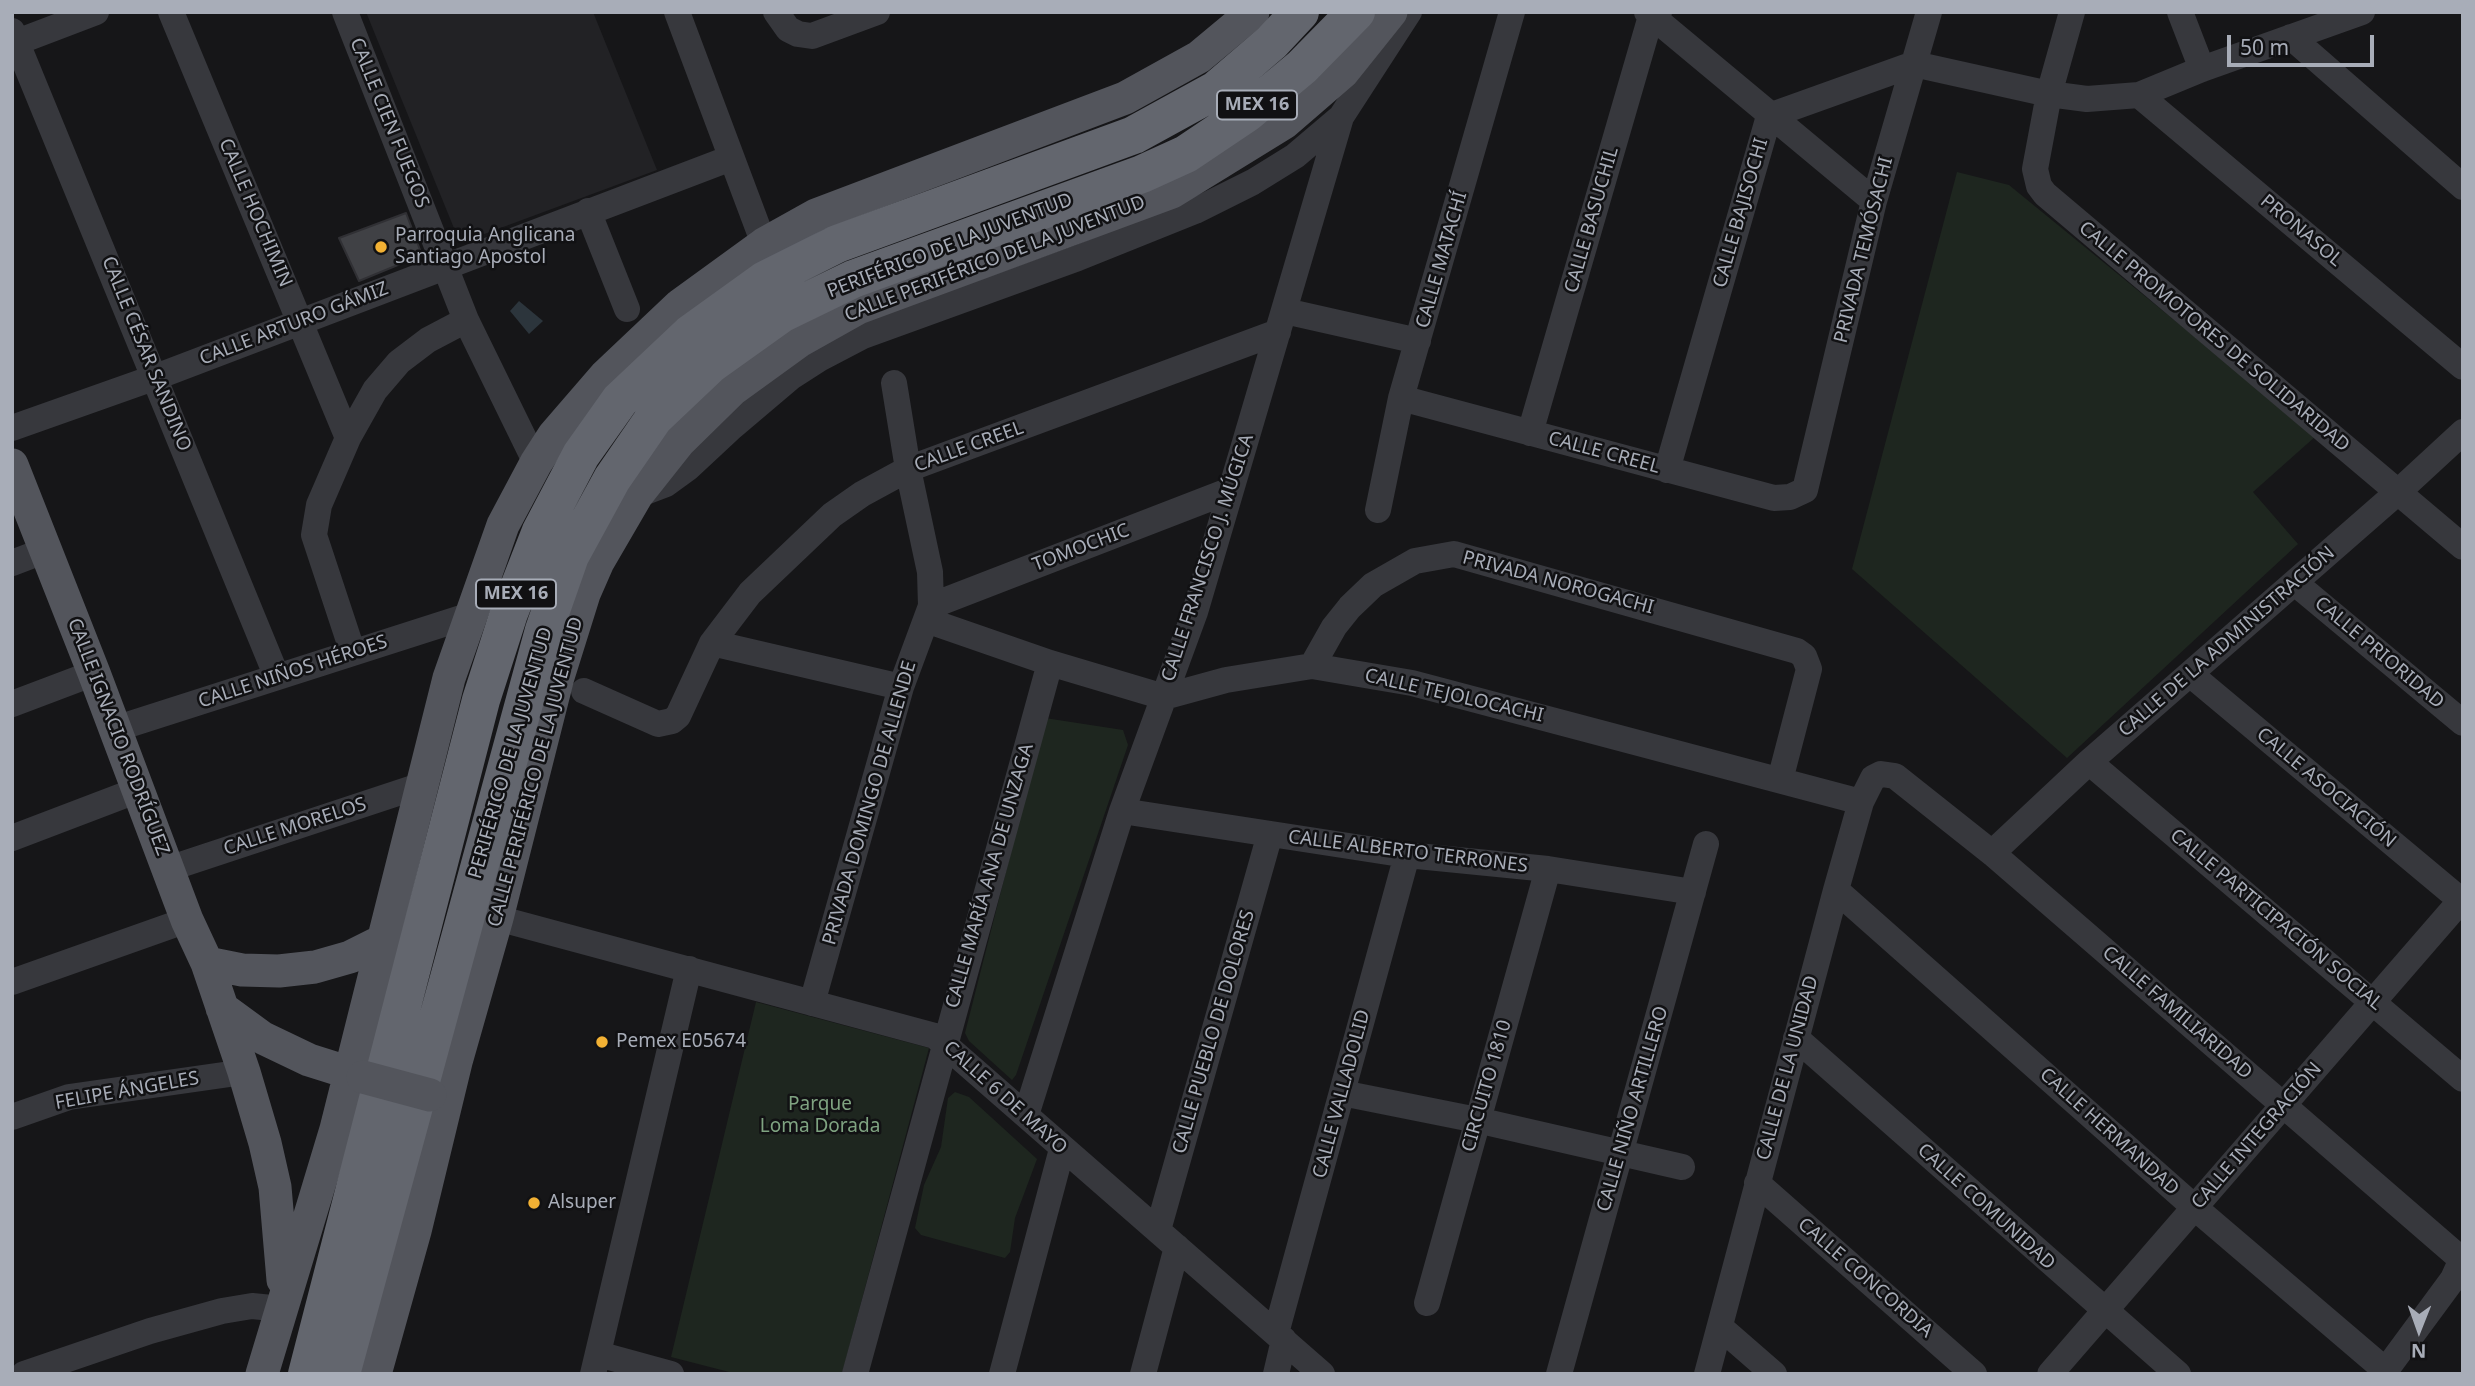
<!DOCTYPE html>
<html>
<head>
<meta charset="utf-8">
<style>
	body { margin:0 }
	#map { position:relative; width:2475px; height:1386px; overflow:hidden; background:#161618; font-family:"Noto Sans",sans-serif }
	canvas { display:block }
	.frame { position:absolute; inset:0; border:14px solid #a8adb8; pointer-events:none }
	.north { position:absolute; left:2384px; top:1295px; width:70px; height:70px; -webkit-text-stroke:5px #111113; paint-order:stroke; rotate:181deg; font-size:19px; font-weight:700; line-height:28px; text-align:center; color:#a8adb8 }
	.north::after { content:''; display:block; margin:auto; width:24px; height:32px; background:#a8adb8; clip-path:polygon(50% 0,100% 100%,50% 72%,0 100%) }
	.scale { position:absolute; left:2227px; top:35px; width:147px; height:32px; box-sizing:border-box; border:4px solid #a8adb8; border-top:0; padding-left:9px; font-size:21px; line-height:24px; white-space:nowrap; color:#a8adb8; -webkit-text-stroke:5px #111113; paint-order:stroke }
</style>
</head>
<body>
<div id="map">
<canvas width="2475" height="1386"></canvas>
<div class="frame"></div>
<div class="north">N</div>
<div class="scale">50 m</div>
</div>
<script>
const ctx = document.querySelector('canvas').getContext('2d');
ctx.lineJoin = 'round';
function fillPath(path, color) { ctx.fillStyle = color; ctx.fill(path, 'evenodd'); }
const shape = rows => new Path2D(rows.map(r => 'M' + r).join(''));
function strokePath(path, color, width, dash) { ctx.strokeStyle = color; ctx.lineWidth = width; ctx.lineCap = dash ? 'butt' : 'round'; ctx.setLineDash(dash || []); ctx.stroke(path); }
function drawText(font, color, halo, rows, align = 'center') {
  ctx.font = font + ' "Noto Sans",sans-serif'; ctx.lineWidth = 5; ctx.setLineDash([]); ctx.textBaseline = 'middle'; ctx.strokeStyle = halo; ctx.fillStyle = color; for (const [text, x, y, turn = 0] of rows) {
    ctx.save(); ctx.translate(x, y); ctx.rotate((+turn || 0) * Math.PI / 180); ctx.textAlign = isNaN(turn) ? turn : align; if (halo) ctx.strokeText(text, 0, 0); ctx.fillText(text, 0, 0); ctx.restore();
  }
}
fillPath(shape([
	[366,12,593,12,657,170,460,243]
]), '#222225');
fillPath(shape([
	[1957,172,2009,185,2316,436,2253,492,2298,544,2067,758,1852,569],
	[1045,718,1123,730,1128,745,1016,1075,1012,1080,969,1041,965,1033],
	[756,1002,929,1048,842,1374,737,1374,671,1357],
	[955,1092,969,1097,1037,1159,1015,1218,1010,1252,1005,1258,921,1235,915,1228,924,1185,941,1147,948,1098]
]), '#1e261f');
fillPath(shape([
	[519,301,543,321,529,334,510,311]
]), '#2c353c');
const building = shape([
	[406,213,422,255,359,281,339,238,406,213]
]);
fillPath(building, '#404145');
strokePath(building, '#303034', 2);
strokePath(shape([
	[171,12,348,438],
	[345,12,466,320,536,463],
	[677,12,764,244],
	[776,12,788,29,798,34,812,36,877,12],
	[1647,12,1874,201],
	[2072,12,2049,94,2035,169,2039,186,2045,194,2463,547],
	[2180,12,2202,69],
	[12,31,277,677],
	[2291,37,2463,187],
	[12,44,96,12],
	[2139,95,2463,367],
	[588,211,627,309],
	[1285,311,1418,341],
	[1401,398,1774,498,1790,497,1805,490,1874,201,1929,12],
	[12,428,156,377,731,158],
	[1530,433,1651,16,1659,12],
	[1667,470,1769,116,1914,64,2049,94,2087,99,2139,95,2202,69,2362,12],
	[637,495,666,484,688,468,732,427,791,377,819,359,863,336,1078,258,1195,211,1253,182,1295,156,1341,117],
	[1378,510,1401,398,1512,12],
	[12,563,46,550],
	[2295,583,2463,723],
	[931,606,1231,490],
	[926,620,1050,663,1164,697,1226,680,1312,666,1412,683,1861,802],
	[712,643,901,687],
	[353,653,314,535,319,505,348,438,375,390,399,362,428,340,466,320],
	[1312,666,1334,627,1350,607,1373,585,1415,561,1454,554,1797,651,1804,656,1809,669,1780,780],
	[2190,674,2463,902],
	[584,691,658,724,672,721,678,716,712,643,750,593,832,515,862,494,908,469,1278,332],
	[12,704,94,673],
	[115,729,471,615],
	[2089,762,2463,1079],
	[1122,811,1407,855,1548,869,1693,892],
	[12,838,138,790],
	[1992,853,2089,762,2398,492,2463,432],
	[168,869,422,785],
	[1836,890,2194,1207,2385,1370],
	[497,918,935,1036,1322,1374],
	[12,982,187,920],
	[812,1003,901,687,931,606,930,572,908,469,894,383],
	[1796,1038,2178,1374],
	[1342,1093,1477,1120,1682,1167],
	[1026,1115,1122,811,1195,612,1341,117,1409,12],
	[12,1117,69,1097,244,1072],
	[1757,1183,1974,1374],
	[1158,1230,1270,834],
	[1427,1303,1548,869],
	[1720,1327,1774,1374],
	[1276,1333,1407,855],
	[598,1354,671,1374],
	[24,1374,150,1331,222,1311,252,1306,282,1309],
	[593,1374,689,969],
	[855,1374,1050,663],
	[1002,1374,1062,1149],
	[1143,1374,1177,1247],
	[1276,1374,1284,1340],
	[1559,1374,1706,844],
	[1707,1374,1836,890,1861,802,1873,778,1881,774,1895,776,1992,853,2461,1259],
	[2050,1374,2463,898],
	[2383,1374,2453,1279,2463,1257]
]), '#37383d', 26);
strokePath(shape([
	[12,465,94,673,187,920,207,963,244,1072,265,1143,275,1187,283,1280],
	[207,963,242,970,279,971,315,967,350,957,382,941],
	[222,1008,263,1038,309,1060,363,1077],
	[262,1374,336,1129,449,678,503,525,536,463,554,435,605,376,680,305,764,244,816,215,1125,98,1199,57,1253,12],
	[375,1374,415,1231,456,1062,497,918,558,677,584,594,598,562,637,495,679,442,732,390,801,340,858,308,1172,192,1284,123,1343,72,1391,12]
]), '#53555c', 33);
strokePath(shape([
	[307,1374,481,700,509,613,541,531,581,455,620,400,690,334,765,280,837,244,1134,135,1216,90,1272,42,1300,12],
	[341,1374,544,630,570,556,612,479,654,418,711,364,781,314,853,279,1142,174,1186,154,1247,113,1302,67,1356,12]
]), '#63666e', 38);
strokePath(shape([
	[363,1077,430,1095]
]), '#53555c', 33);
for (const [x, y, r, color] of [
	[381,247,7,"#f2b134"],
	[602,1042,7,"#f2b134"],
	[534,1203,7,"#f2b134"]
]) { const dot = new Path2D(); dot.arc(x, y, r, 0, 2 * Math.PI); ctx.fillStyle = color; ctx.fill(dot); strokePath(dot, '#111113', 2.5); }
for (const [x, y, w] of [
	[1257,105,80],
	[516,594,80]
]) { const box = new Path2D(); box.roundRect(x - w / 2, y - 14.5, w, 29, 5); ctx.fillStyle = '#111113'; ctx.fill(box); strokePath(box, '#a8adb8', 2); }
drawText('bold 18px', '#a8adb8', null, [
	["MEX 16",1257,105],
	["MEX 16",516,594]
]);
drawText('19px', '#a8adb8', '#111113', [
	["CALLE CIEN FUEGOS",389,123,68],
	["CALLE HOCHIMIN",255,213,67],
	["CALLE BAJISOCHI",1741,213,-74],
	["CALLE BASUCHIL",1592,220,-74],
	["PRONASOL",2301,231,40],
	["PERIFÉRICO DE LA JUVENTUD",950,246,-21],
	["PRIVADA TEMÓSACHI",1864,250,-76],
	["CALLE PERIFÉRICO DE LA JUVENTUD",995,259,-21],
	["CALLE MATACHÍ",1442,260,-74],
	["CALLE ARTURO GÁMIZ",294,324,-21],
	["CALLE PROMOTORES DE SOLIDARIDAD",2214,337,40],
	["CALLE CÉSAR SANDINO",146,354,68],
	["CALLE CREEL",969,447,-20],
	["CALLE CREEL",1604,453,15],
	["TOMOCHIC",1081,548,-21],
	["CALLE FRANCISCO J. MÚGICA",1208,558,-72],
	["PRIVADA NOROGACHI",1558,583,15],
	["CALLE DE LA ADMINISTRACIÓN",2227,642,-41],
	["CALLE PRIORIDAD",2379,653,40],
	["CALLE NIÑOS HÉROES",293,672,-18],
	["CALLE TEJOLOCACHI",1454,696,13],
	["CALLE IGNACIO RODRÍGUEZ",118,737,69],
	["PERIFÉRICO DE LA JUVENTUD",511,753,-74],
	["CALLE PERIFÉRICO DE LA JUVENTUD",536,772,-75],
	["CALLE ASOCIACIÓN",2326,788,40],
	["PRIVADA DOMINGO DE ALLENDE",870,803,-74],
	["CALLE MORELOS",295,827,-18],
	["CALLE ALBERTO TERRONES",1408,852,7],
	["CALLE MARÍA ANA DE UNZAGA",990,876,-74],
	["CALLE PARTICIPACIÓN SOCIAL",2276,920,40],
	["CALLE FAMILIARIDAD",2177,1013,41],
	["CALLE PUEBLO DE DOLORES",1214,1032,-74],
	["CALLE DE LA UNIDAD",1788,1068,-75],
	["CIRCUITO 1810",1487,1086,-74],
	["FELIPE ÁNGELES",127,1091,-10],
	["CALLE VALLADOLID",1342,1094,-75],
	["CALLE 6 DE MAYO",1005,1098,42],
	["CALLE NIÑO ARTILLERO",1633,1109,-74],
	["CALLE HERMANDAD",2109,1132,42],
	["CALLE INTEGRACIÓN",2257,1136,-49],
	["CALLE COMUNIDAD",1986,1207,42],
	["CALLE CONCORDIA",1865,1278,41]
]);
drawText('19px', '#a8adb8', '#111113', [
	["Parroquia Anglicana",395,236],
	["Santiago Apostol",395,258],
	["Pemex E05674",616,1042],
	["Alsuper",548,1203]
], 'left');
drawText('19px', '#7fa381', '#111113', [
	["Parque",820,1105],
	["Loma Dorada",820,1127]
]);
</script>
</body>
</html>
